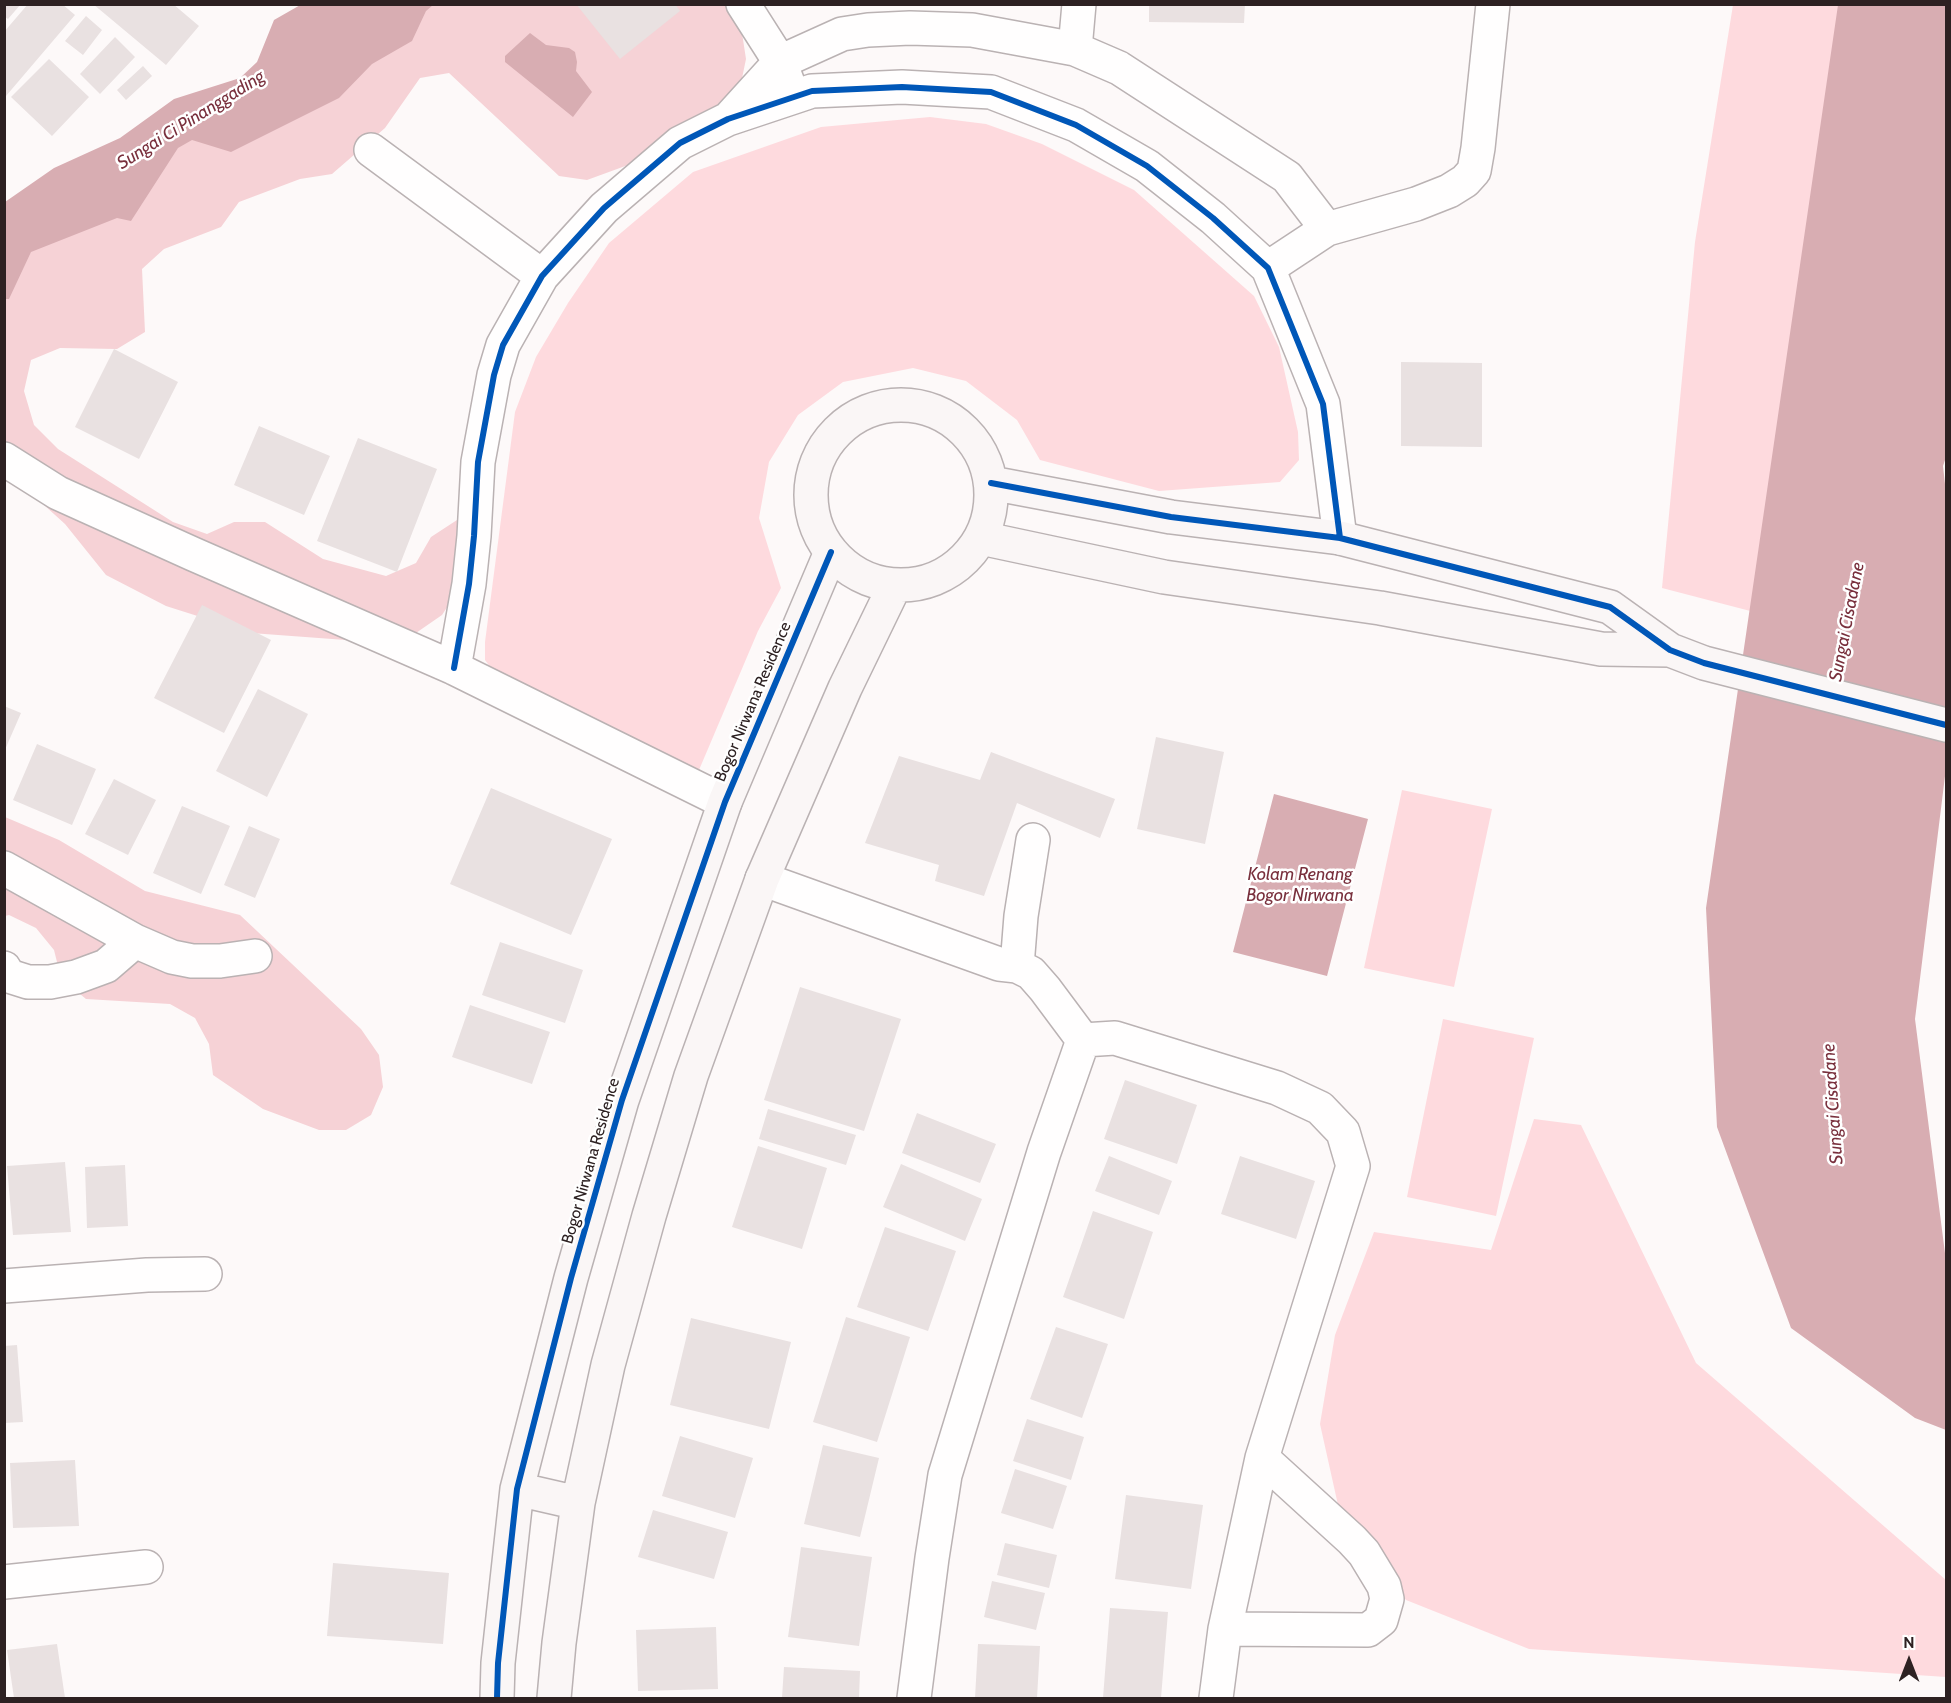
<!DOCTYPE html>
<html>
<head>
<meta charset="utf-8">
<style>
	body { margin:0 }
	#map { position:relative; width:1951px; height:1703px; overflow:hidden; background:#fdf9f9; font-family:Cabin,sans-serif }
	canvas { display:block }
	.frame { position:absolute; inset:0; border:6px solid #2d2122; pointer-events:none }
	.north { position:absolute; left:1879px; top:1631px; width:60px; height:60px; -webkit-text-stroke:4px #fff; paint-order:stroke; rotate:0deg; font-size:16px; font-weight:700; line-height:24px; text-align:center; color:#2d2122 }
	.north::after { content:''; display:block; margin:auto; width:21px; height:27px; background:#2d2122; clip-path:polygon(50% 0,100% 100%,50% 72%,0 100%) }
</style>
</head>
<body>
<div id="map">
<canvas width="1951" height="1703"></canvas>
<div class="frame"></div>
<div class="north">N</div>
</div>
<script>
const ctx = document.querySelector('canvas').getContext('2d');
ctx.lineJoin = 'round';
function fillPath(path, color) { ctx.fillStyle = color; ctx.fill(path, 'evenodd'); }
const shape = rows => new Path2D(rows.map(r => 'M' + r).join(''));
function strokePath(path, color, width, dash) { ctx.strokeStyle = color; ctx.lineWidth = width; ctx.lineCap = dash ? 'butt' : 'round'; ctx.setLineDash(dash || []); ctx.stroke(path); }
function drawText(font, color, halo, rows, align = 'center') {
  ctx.font = font + ' Cabin,sans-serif'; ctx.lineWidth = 5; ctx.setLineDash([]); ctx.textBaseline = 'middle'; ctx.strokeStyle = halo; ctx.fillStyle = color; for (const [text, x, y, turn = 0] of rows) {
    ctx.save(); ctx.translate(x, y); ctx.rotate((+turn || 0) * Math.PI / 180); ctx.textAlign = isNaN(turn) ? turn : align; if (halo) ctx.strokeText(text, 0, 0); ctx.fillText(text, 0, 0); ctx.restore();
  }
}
fillPath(shape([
	[1733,5,1841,5,1758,613,1662,588,1695,242],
	[930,117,986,124,1042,144,1134,190,1254,296,1279,347,1298,432,1299,460,1280,482,1159,491,1040,460,1017,420,966,381,913,368,843,382,798,415,769,462,759,518,781,588,758,631,699,770,651,753,494,672,485,660,485,642,515,412,536,357,568,303,609,243,693,172,821,127],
	[1402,790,1492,809,1454,987,1364,968],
	[1443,1019,1534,1038,1496,1216,1407,1197],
	[1534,1119,1581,1125,1696,1363,1946,1580,1946,1677,1529,1649,1406,1600,1340,1514,1320,1424,1335,1335,1374,1232,1491,1250]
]), '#fedade');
fillPath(shape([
	[420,5,729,5,740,20,746,59,740,88,692,125,639,161,587,180,559,176,449,73,420,78,385,128,332,174,300,179,239,202,221,227,164,249,142,269,145,332,117,349,60,348,31,360,24,391,34,425,58,449,173,522,207,534,234,522,265,522,323,559,386,576,416,563,431,537,457,520,459,589,442,615,400,644,251,633,166,606,106,575,65,524,23,486,5,475,4,274,44,237,182,131],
	[5,817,59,840,145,891,240,915,361,1029,379,1055,383,1087,371,1115,346,1130,319,1130,263,1109,213,1075,209,1044,195,1018,170,1004,86,999,61,978,54,950,36,928,9,915,5,916]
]), '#f6d2d6');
fillPath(shape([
	[302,4,433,5,426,11,412,41,372,64,339,98,231,152,192,140,178,148,131,221,117,218,31,252,9,299,5,299,5,202,54,168,120,138,174,99,240,78,257,62,274,20],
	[1838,5,1946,5,1946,457,1943,466,1946,493,1946,768,1915,1019,1946,1261,1946,1430,1915,1418,1791,1328,1717,1127,1706,908],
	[530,33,546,45,569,48,575,52,577,62,576,71,592,92,573,117,505,62,505,56],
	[1274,794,1368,819,1327,976,1233,952]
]), '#d8adb2');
fillPath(shape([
	[4,4,21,4,8,19,4,16],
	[28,4,62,4,75,15,6,96,4,94,4,32],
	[93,4,173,4,199,26,166,65],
	[576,4,675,4,680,11,620,59],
	[1149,4,1245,4,1244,23,1149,22],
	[86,16,102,30,83,55,65,41],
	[115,37,135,57,100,94,80,74],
	[49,59,89,97,52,136,11,97],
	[143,66,152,76,126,100,117,90],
	[114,349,178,382,139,459,75,427],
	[1401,362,1482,363,1482,447,1401,446],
	[259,426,330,456,304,515,234,485],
	[358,438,437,469,397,572,317,541],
	[202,605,271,640,224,733,154,698],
	[258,689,308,714,267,797,216,771],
	[4,706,21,713,4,752],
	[1156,737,1224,752,1205,844,1137,829],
	[37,744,96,769,72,825,13,800],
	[991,752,1115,799,1100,838,1017,803,984,896,935,881,939,865,865,843,899,756,980,780],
	[114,779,156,800,128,855,85,834],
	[491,788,612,839,571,935,450,884],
	[182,806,230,826,201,894,153,873],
	[249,826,280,839,255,898,224,885],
	[500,942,583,970,565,1023,482,995],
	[800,987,901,1019,864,1131,764,1100],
	[470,1005,550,1032,532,1084,452,1057],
	[1125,1080,1197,1105,1177,1164,1104,1139],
	[768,1109,856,1135,846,1165,759,1139],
	[917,1113,996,1144,980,1183,902,1153],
	[758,1146,827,1168,802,1249,732,1227],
	[1109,1156,1172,1181,1159,1215,1095,1191],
	[1240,1156,1315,1181,1296,1239,1221,1214],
	[65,1162,71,1232,13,1235,7,1166],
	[901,1164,982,1199,965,1241,883,1207],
	[125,1165,128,1226,87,1228,85,1167],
	[1093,1211,1153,1232,1124,1319,1063,1297],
	[885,1227,956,1251,928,1331,857,1307],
	[846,1317,910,1337,877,1442,813,1422],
	[691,1318,791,1342,769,1429,670,1405],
	[1056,1327,1108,1344,1082,1418,1030,1399],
	[17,1345,23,1422,4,1423,4,1346],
	[1027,1419,1084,1437,1071,1480,1013,1461],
	[680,1436,753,1458,735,1518,662,1496],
	[823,1445,879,1458,860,1537,804,1524],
	[75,1460,79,1526,13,1528,10,1463],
	[1015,1469,1067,1486,1053,1529,1001,1513],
	[1126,1495,1203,1505,1191,1589,1115,1579],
	[653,1510,728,1532,714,1579,638,1557],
	[1005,1543,1057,1555,1049,1588,997,1575],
	[801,1547,872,1557,859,1646,788,1637],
	[333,1563,449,1573,443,1644,327,1636],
	[992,1581,1045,1593,1036,1630,984,1617],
	[1110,1608,1168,1612,1161,1698,1103,1698],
	[716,1627,718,1689,638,1691,636,1630],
	[57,1644,65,1698,14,1698,7,1650],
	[978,1644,1040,1646,1037,1698,975,1698],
	[784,1667,860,1671,859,1698,782,1698]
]), '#e9e1e1');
const street = shape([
	[743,4,780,62,788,83],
	[1075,49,1079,4],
	[731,116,780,62,842,34,868,30,910,28,972,30,1075,49,1119,68,1287,177,1327,229],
	[371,150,542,276],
	[1268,268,1327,229,1416,204,1449,191,1465,181,1474,171,1478,148,1493,4],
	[4,459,58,493,193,554,454,668,725,802],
	[454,668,469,584,474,536,478,462,494,375,503,345,542,276,604,208,680,143,728,119,812,91,902,87,991,92,1076,125,1147,166,1213,218,1268,268,1323,404,1340,538],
	[1033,840,1021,916,1017,966,1031,973,1045,989,1083,1040],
	[4,868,135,941,172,957,192,961,220,961,255,956],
	[762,879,999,964,1017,966],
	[4,968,9,976,28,982,50,982,76,977,106,966,135,941],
	[1083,1040,1115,1038,1277,1088,1320,1108,1343,1132,1353,1166,1262,1458,1225,1629,1216,1698],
	[4,1286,147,1275,205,1274],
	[4,1582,146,1567],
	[1225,1629,1368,1630,1381,1620,1387,1599,1384,1586,1364,1553,1352,1540,1262,1458],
	[914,1698,932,1558,945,1475,1044,1152,1083,1040]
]);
const secondary = shape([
	'811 495a90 90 0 1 1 180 0a90 90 0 1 1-180 0Z',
	[991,483,1171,517,1340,538,1610,607,1670,650,1704,663,1946,725],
	[981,538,1164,577,1380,608,1601,649,1670,650],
	[517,1489,578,1503],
	[497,1698,498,1663,517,1489,571,1278,622,1100,725,802,831,552],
	[554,1698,559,1643,578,1503,608,1365,649,1216,691,1076,762,879,845,688,895,585]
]);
strokePath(street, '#bab2b3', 36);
strokePath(secondary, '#bab2b3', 36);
strokePath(street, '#fffefe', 33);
strokePath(secondary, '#faf6f6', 33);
strokePath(shape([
	[991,483,1171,517,1340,538,1610,607,1670,650,1704,663,1946,725],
	[454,668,469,584,474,536,478,462,494,375,503,345,542,276,604,208,680,143,728,119,812,91,902,87,991,92,1076,125,1147,166,1213,218,1268,268,1323,404,1340,538],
	[497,1698,498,1663,517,1489,571,1278,622,1100,725,802,831,552]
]), '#0057b8', 6);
drawText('16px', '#2d2122', '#fff', [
	["Bogor Nirwana Residence",753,702,-67],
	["Bogor Nirwana Residence",591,1161,-74]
]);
drawText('italic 18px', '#79303d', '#fff', [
	["Sungai Ci Pinanggading",191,120,-32],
	["Sungai Cisadane",1847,622,-79],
	["Kolam Renang",1300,875],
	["Bogor Nirwana",1300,896],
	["Sungai Cisadane",1833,1104,-94]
]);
</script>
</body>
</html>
